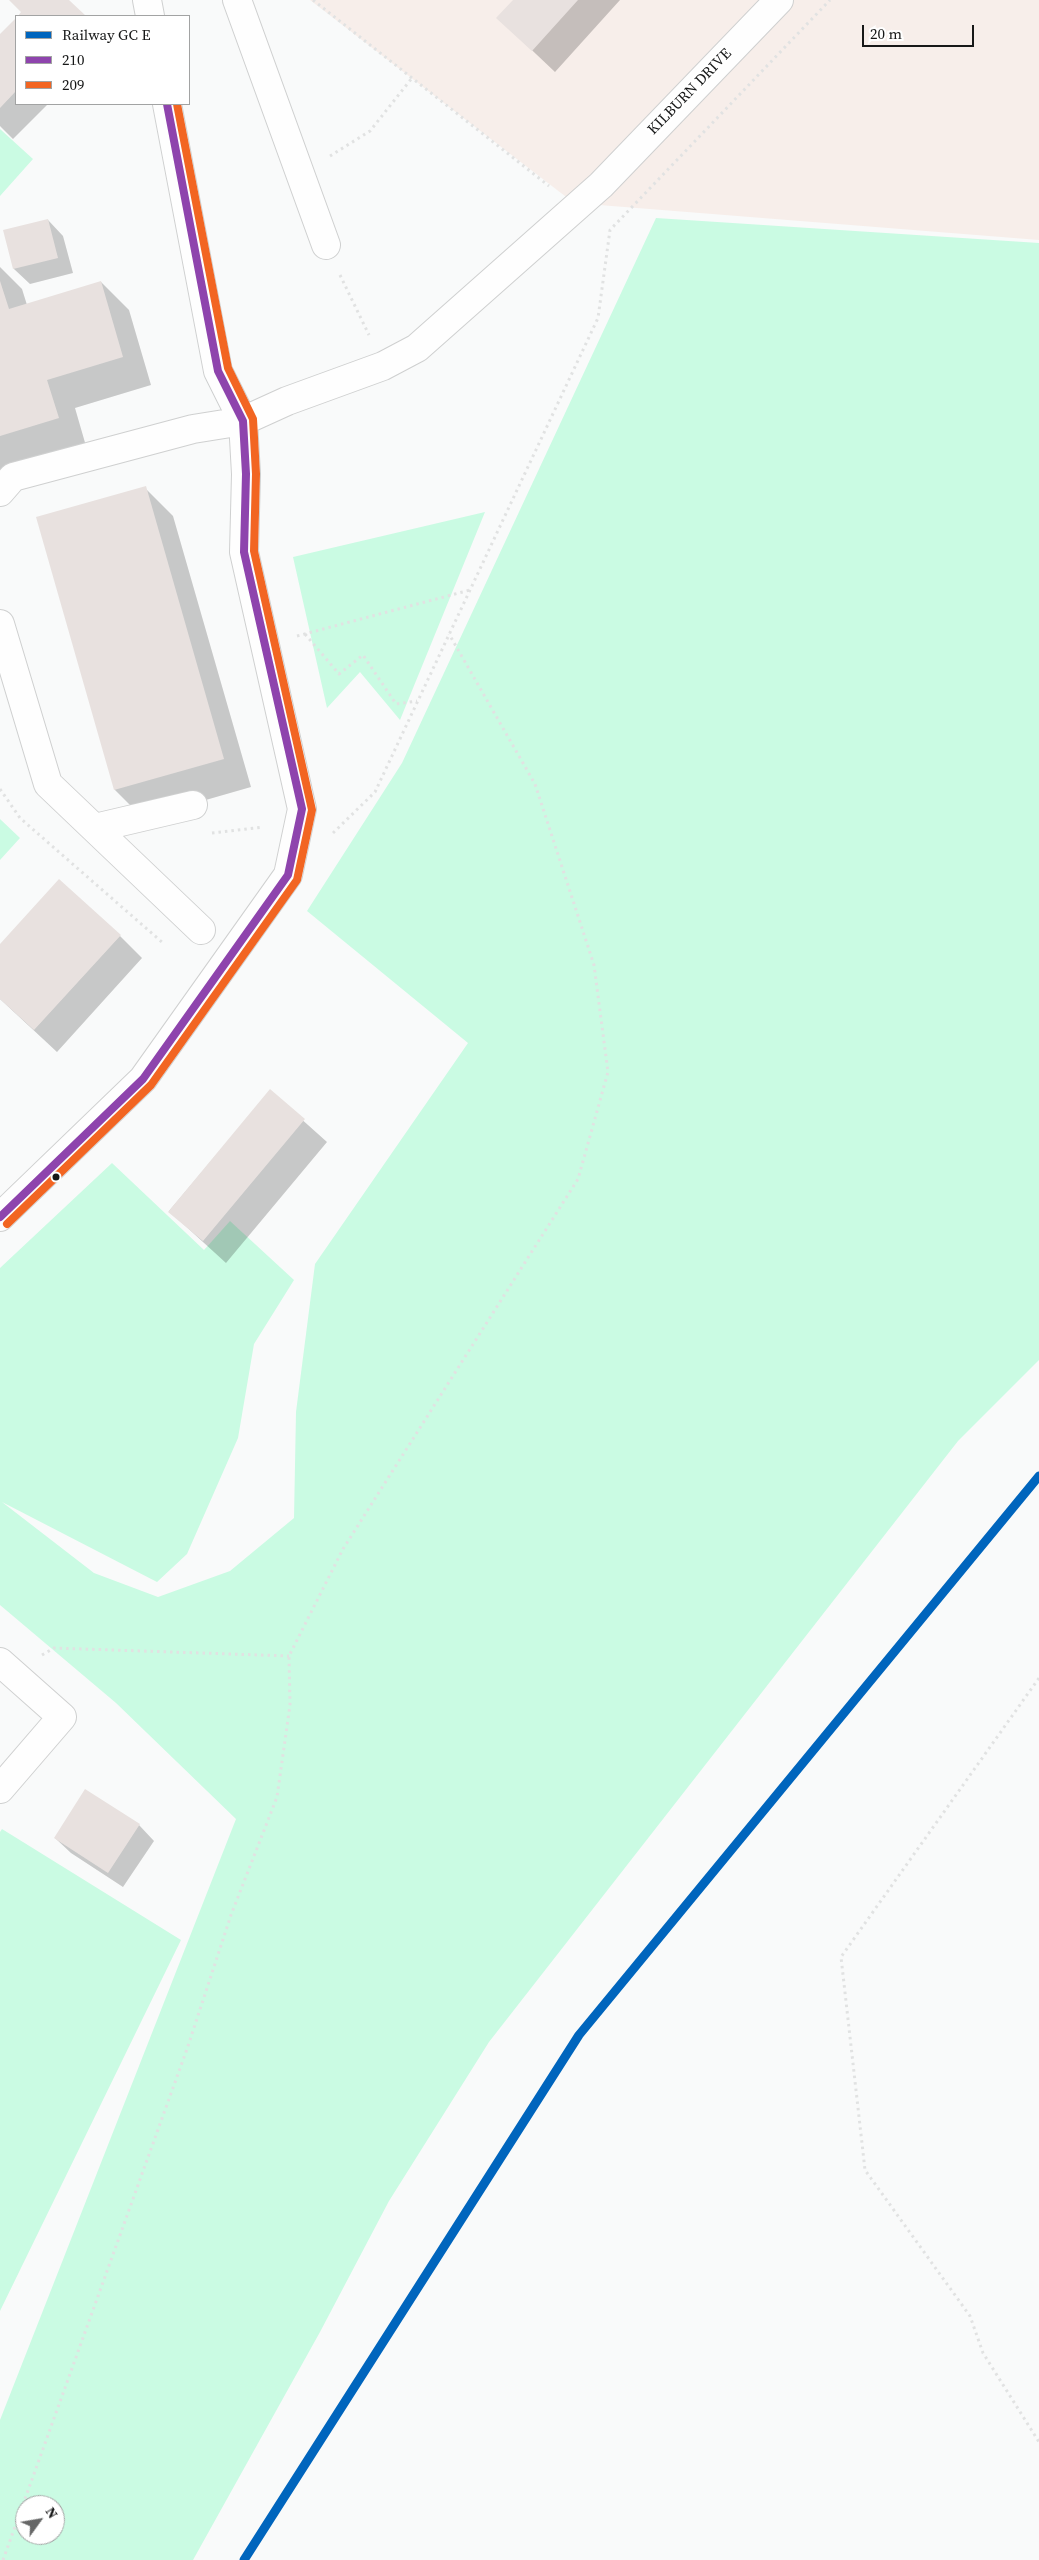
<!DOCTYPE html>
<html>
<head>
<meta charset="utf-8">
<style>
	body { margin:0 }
	#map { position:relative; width:1039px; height:2560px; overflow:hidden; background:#f9fafa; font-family:"Source Serif 4",serif }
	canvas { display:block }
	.legend { position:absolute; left:15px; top:15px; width:175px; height:90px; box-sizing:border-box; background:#fff; border:1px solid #a2a3a3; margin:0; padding:6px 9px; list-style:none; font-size:15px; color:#171818 }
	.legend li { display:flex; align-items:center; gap:10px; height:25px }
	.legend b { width:25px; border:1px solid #a2a3a3 }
	.north { position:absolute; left:15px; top:2495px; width:50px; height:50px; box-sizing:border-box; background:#fff; border:1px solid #a2a3a3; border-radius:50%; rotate:58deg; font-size:14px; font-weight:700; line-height:20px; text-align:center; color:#171818 }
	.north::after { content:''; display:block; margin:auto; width:18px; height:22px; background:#666767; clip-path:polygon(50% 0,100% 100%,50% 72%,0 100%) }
	.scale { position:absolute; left:862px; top:25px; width:112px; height:22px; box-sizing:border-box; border:2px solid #171818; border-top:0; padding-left:6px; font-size:15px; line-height:18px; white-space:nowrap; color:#171818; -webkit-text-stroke:4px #fff; paint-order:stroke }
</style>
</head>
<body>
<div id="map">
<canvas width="1039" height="2560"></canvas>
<ul class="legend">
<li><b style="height:6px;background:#0065bd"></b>Railway GC E</li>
<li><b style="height:6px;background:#8e44ad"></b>210</li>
<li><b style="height:6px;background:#f26522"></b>209</li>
</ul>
<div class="north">N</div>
<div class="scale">20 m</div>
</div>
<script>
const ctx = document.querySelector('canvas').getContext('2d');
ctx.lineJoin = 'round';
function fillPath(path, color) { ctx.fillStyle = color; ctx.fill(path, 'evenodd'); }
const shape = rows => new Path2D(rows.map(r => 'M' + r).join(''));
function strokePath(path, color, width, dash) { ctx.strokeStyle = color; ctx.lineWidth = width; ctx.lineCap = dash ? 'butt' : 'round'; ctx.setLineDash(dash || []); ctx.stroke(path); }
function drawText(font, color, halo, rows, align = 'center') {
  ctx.font = font + ' "Source Serif 4",serif'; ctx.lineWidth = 5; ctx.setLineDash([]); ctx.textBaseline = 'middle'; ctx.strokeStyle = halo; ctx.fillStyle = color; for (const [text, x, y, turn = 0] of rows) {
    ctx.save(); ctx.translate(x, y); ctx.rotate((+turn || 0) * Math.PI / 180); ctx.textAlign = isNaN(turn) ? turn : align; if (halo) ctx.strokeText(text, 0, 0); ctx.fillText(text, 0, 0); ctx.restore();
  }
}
fillPath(shape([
	[310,0,1039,0,1039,240,574,203]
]), '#f7eeea');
fillPath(shape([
	[0,129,33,159,0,196],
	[656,218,1039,243,1039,1360,958,1441,489,2042,389,2201,320,2332,193,2560,0,2560,0,2420,236,1819,116,1703,0,1605,0,1268,112,1163,204,1250,230,1221,294,1280,254,1344,238,1438,187,1554,157,1582,2,1502,94,1573,158,1597,230,1571,294,1518,296,1412,315,1264,468,1043,307,911,402,763],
	[25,2505,55,2505,55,2535,25,2535],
	[485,512,400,720,360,672,327,708,293,557],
	[0,819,20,838,0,860],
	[2,1829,181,1940,0,2311,0,1832]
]), '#cafbe3');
fillPath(shape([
	[10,0,68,0,84,16,19,16,23,13],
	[515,0,620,0,555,72,498,18],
	[16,20,16,104,48,104,13,139,0,126,0,36],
	[48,220,63,236,73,273,30,284,14,269,4,231],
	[0,267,22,289,27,305,101,282,129,310,151,385,75,408,86,446,0,472],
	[145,488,173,516,251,787,143,818,115,790,38,518],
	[120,936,142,958,57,1052,0,999,0,946],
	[270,1091,327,1142,226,1263,169,1211],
	[139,1825,154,1841,123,1887,71,1853,55,1838]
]), '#0003');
fillPath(shape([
	[9,0,69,0,86,16,18,16,21,12],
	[513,0,578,0,532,51,496,18],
	[16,18,16,91,0,108,0,34],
	[48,219,58,258,13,269,3,230],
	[0,281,9,309,101,281,123,357,47,380,59,418,0,436],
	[146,486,224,759,114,790,36,517],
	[59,879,121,935,34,1030,0,999,0,944],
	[270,1089,305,1119,203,1241,168,1212],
	[85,1789,140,1824,108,1873,54,1838]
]), '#e8e1df');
const minor = shape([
	[147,0,150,16],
	[237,0,326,245],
	[0,492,13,477,193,429,243,421,287,401,383,366,417,348,601,185,779,0],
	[0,624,48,784,201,930],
	[95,828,193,805],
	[0,1217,143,1079,288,875,302,809,244,552,246,474,243,421,218,371,167,104],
	[0,1662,62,1717,0,1789]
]);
strokePath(minor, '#cfd0d0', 30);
strokePath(shape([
	[313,0,549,186],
	[330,156,370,131,412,78],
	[340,275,369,335],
	[305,634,339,674,363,655,396,704,417,701],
	[297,636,470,590],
	[0,789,20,818,163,943],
	[212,833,263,827],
	[333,833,375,792,598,318,610,230,830,0],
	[42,1655,54,1648,289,1656],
	[1039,1678,841,1957,865,2170,970,2316,983,2353,1039,2442],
	[3,2560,187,2049,231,1915,277,1797,290,1705,289,1656,343,1549,578,1179,608,1072,594,965,535,784,449,634]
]), '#e1e2e2', 3, [2.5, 4]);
strokePath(minor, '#fefefe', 28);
strokePath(shape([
	[0,1217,143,1079,288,875,302,809,244,552,246,474,243,421,218,371,167,104]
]), '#8e44ad', 8);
strokePath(shape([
	[7,1224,151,1085,297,880,312,810,254,551,256,474,253,419,228,368,177,104]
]), '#f26522', 8);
strokePath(shape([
	[244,2560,579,2035,1039,1476]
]), '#0065bd', 9);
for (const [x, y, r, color] of [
	[56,1177,4.5,"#171818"]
]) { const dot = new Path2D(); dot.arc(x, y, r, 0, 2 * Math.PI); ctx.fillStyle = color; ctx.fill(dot); strokePath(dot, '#fff', 2); }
drawText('15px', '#171818', '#fff', [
	["KILBURN DRIVE",690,92,-46]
]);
</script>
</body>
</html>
